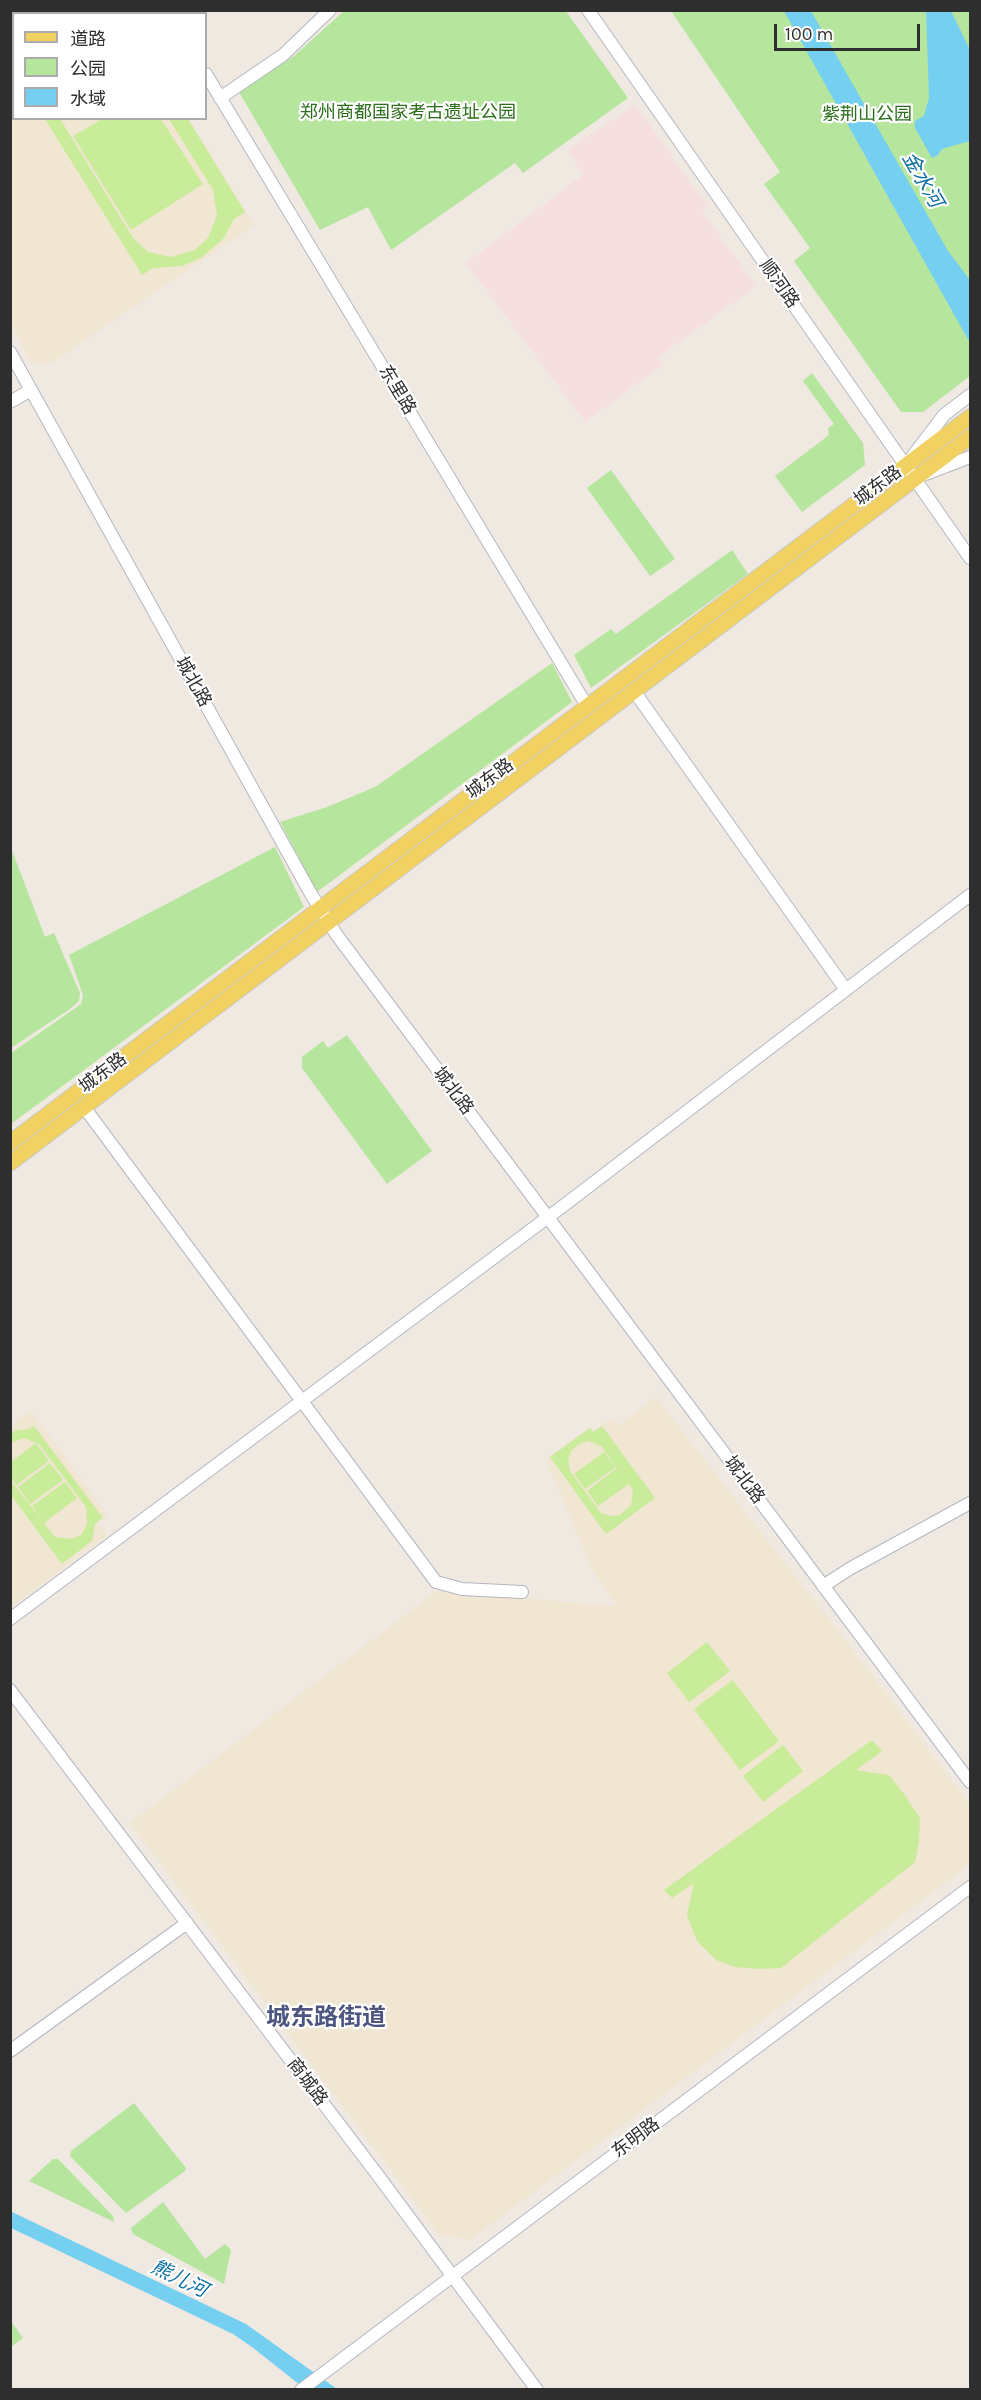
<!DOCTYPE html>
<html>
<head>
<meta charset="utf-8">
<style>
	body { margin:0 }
	#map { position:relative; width:981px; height:2400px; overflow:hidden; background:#efe9e1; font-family:Karla,"Noto Sans SC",sans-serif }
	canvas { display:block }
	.frame { position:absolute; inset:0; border:12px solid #2e2e2e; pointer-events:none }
	.legend { position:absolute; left:12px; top:12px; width:195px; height:108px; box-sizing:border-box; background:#fff; border:2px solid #ababab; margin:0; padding:8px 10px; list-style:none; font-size:18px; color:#2e2e2e }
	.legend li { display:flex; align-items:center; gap:12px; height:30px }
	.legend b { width:30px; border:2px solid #ababab }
	.scale { position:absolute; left:774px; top:24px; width:146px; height:27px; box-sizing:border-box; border:3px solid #2e2e2e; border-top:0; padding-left:8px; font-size:18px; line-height:21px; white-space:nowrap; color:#2e2e2e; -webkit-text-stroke:4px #fff; paint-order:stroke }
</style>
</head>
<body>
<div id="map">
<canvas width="981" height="2400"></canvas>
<div class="frame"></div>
<ul class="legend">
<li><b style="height:8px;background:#f2d163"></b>道路</li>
<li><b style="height:16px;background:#b6e59e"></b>公园</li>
<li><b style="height:16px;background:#75cff0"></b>水域</li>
</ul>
<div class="scale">100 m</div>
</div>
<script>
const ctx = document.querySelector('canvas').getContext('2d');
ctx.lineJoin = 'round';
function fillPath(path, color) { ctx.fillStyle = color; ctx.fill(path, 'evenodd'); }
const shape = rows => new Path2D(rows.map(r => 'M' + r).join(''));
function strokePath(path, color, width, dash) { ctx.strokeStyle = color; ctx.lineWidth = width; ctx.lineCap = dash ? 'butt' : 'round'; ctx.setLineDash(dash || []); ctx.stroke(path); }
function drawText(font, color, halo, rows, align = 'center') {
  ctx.font = font + ' Karla,"Noto Sans SC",sans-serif'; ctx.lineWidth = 4.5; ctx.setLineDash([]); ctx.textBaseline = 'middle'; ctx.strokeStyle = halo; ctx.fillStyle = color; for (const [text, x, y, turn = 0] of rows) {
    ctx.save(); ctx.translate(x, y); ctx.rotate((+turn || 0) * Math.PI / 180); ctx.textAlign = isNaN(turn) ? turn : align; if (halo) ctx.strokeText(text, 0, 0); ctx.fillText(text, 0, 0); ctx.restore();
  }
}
fillPath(shape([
	[10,26,14,31,14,118,189,119,254,225,54,361,45,364,32,362,11,324],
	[656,1397,871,1674,970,1805,970,1864,470,2240,440,2235,130,1823,437,1591,601,1605,616,1605,592,1570,546,1459,590,1427,594,1431,611,1418,619,1425],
	[31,1411,108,1516,97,1523,107,1536,11,1607,10,1426]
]), '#f0e6d1');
fillPath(shape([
	[635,104,707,206,702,211,756,286,659,357,664,364,585,422,466,263,583,175,568,150]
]), '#f5dfe0');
fillPath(shape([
	[565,10,628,98,523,173,515,163,391,250,368,207,320,230,239,92,294,56,344,11],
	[671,11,970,11,970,376,923,412,901,412,794,261,810,248,764,184,780,172],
	[812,373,863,443,865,465,802,512,775,476,829,435,828,428,834,424,803,381],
	[611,470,675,559,650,576,587,488],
	[732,550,748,574,591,688,574,655,611,629,616,634],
	[552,663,572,702,317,892,280,822,327,807,375,787],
	[275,847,304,907,11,1124,11,1053,81,1004,83,995,69,955],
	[11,848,45,937,54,933,80,993,79,1001,70,1009,11,1048],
	[347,1035,432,1151,387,1184,302,1068,302,1057,323,1041,328,1048],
	[134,2103,186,2168,185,2171,126,2213,70,2156,71,2151],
	[53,2159,58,2159,113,2216,114,2222,29,2181],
	[163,2202,205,2259,225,2244,231,2250,224,2284,133,2234,131,2228],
	[11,2321,23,2338,11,2347,10,2347]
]), '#b6e59e');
fillPath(shape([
	[45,119,60,119,133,238,148,252,171,257,195,250,208,238,217,215,213,190,169,119,188,119,245,212,234,219,224,238,201,258,182,266,153,268,142,275],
	[102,119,161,119,203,184,131,230,73,136],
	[34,1426,103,1518,95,1524,92,1541,62,1564,11,1495,11,1481,55,1537,72,1539,82,1534,87,1524,86,1507,39,1444,24,1438,11,1443,11,1434,14,1431,29,1429],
	[602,1426,655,1498,606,1534,550,1457,590,1428,593,1432],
	[589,1441,602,1447,617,1468,587,1491,598,1506,629,1484,633,1490,631,1505,620,1515,611,1516,601,1513,570,1471,568,1460,571,1451,579,1444],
	[36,1443,49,1461,16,1485,11,1477,11,1462],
	[604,1452,616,1467,585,1489,574,1474],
	[50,1463,63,1480,30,1504,18,1487],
	[65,1482,77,1498,44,1523,32,1506],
	[707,1642,730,1671,689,1702,667,1673],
	[733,1680,779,1741,740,1770,694,1709],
	[872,1740,882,1751,856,1770,889,1775,904,1794,920,1818,919,1842,915,1862,781,1968,759,1969,735,1967,716,1960,697,1941,687,1915,694,1883,672,1898,664,1890],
	[783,1745,803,1771,763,1802,743,1776]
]), '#c9ec9a');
fillPath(shape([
	[784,11,811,11,948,251,970,280,970,343],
	[926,11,951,11,970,50,970,141,945,148,941,150,938,155,932,158,915,128,915,121,924,116,929,98],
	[10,2211,246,2324,337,2389,305,2389,252,2347,233,2334,11,2228]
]), '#75cff0');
const minor = shape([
	[167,10,169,14],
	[588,10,970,558],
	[206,74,587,706],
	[220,98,283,55,330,10],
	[10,352,311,894,336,934,970,1782],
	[10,402,31,390],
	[912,457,944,415,970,395],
	[926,474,970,457],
	[634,691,846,990],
	[84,1107,436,1582,462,1589,522,1592],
	[823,1586,851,1568,970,1503],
	[10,1619,567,1203,970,895],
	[10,1690,380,2178,537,2390],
	[10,2051,187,1923],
	[301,2390,970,1887]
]);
const major = shape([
	[10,1143,970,417],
	[10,1163,970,437]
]);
strokePath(minor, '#b4b7c1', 14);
strokePath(major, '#c9c9c9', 17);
strokePath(minor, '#fff', 12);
strokePath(major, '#f2d163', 15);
drawText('18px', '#2c6e1b', '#fff', [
	["郑州商都国家考古遗址公园",408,113],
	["紫荆山公园",867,115]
]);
drawText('18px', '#2e2e2e', '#fff', [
	["顺河路",779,284,55],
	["东里路",397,390,59],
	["城东路",878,486,-37],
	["城北路",193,682,61],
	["城东路",490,779,-37],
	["城东路",103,1073,-37],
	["城北路",453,1091,53],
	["城北路",744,1480,53],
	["商城路",307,2082,53],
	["东明路",636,2138,-37]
]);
drawText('italic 20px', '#0d6fa3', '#fff', [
	["金水河",922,180,60],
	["熊儿河",179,2279,26]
]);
drawText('bold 24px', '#4d5680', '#fff', [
	["城东路街道",326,2018]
]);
</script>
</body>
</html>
